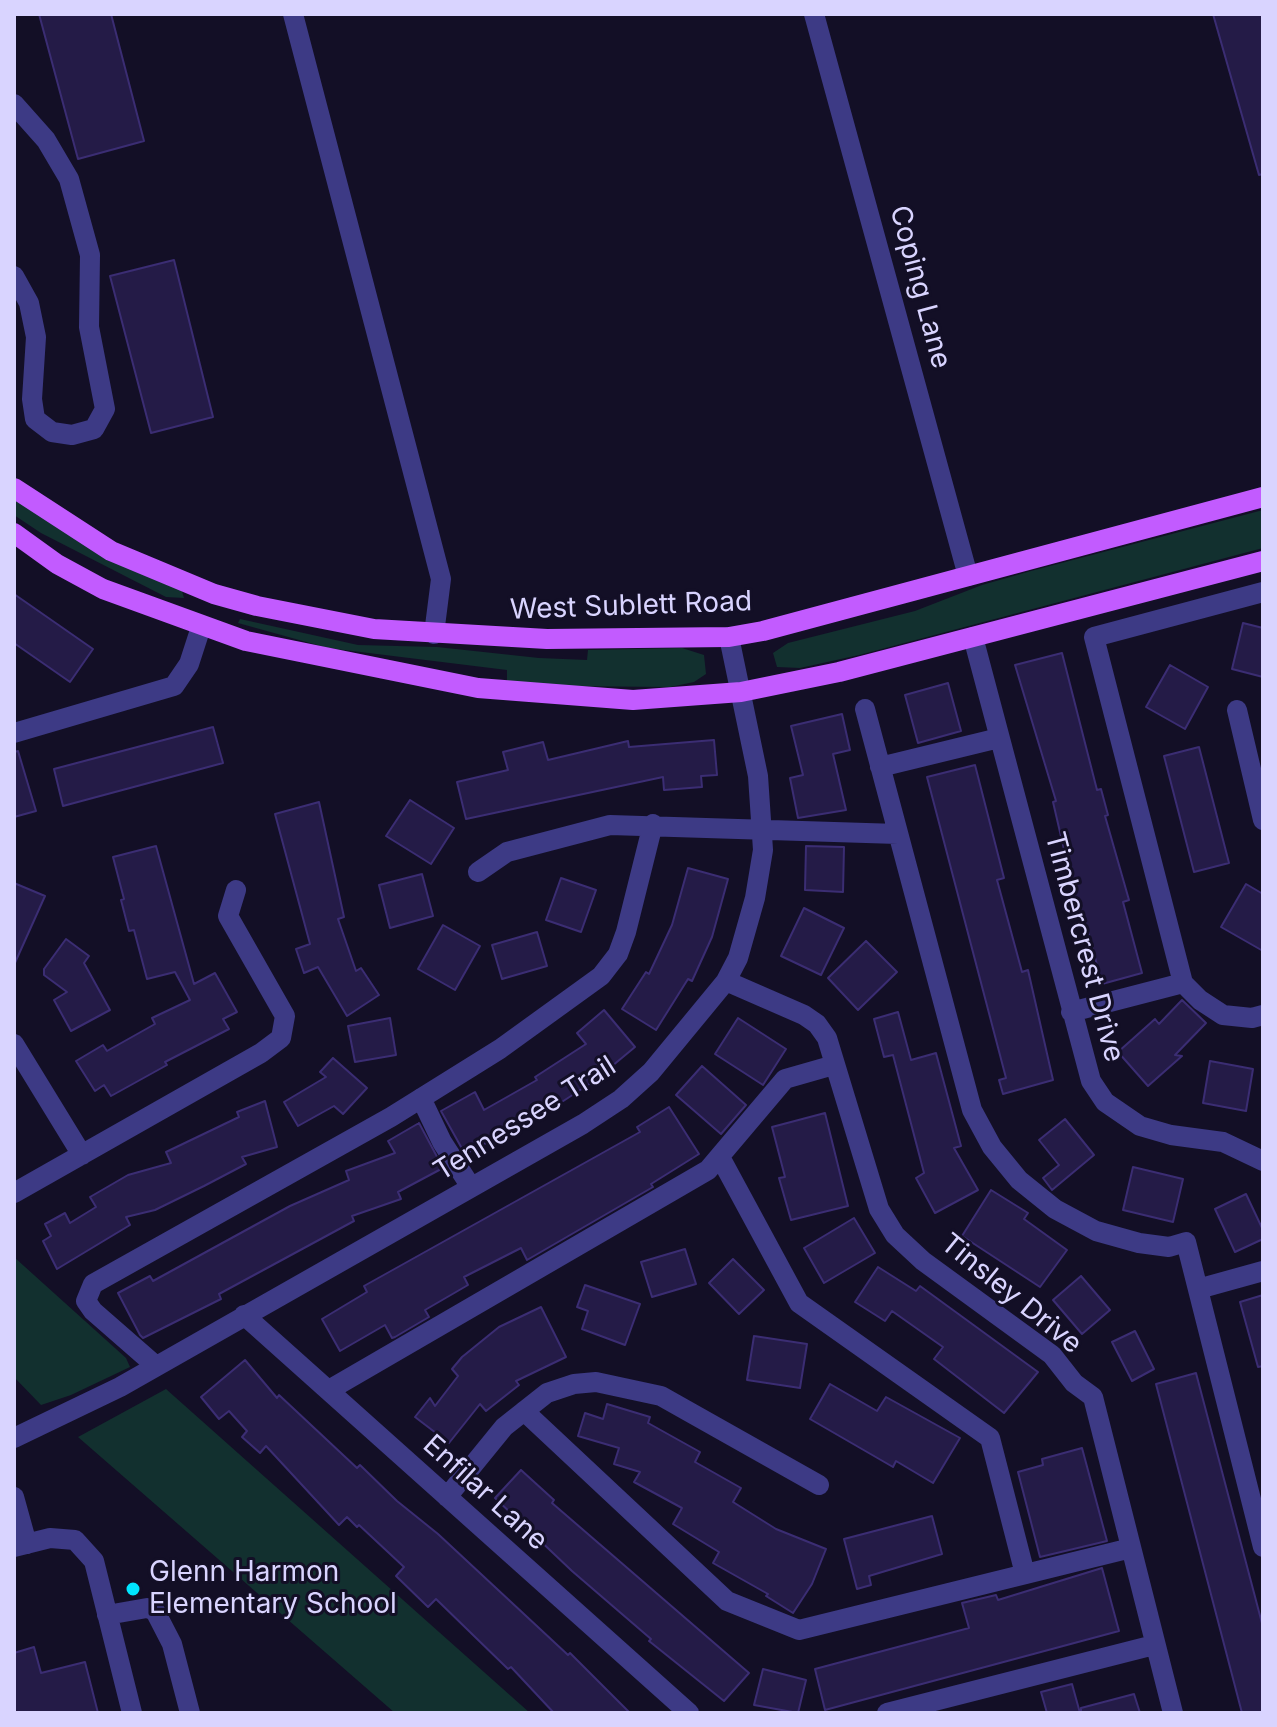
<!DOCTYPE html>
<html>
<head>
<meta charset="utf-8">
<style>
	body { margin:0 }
	#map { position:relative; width:1277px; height:1727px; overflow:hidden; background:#130f26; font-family:Inter,sans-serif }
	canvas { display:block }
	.frame { position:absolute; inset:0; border:16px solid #d9d4ff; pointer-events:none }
</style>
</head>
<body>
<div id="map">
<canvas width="1277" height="1727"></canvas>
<div class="frame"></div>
</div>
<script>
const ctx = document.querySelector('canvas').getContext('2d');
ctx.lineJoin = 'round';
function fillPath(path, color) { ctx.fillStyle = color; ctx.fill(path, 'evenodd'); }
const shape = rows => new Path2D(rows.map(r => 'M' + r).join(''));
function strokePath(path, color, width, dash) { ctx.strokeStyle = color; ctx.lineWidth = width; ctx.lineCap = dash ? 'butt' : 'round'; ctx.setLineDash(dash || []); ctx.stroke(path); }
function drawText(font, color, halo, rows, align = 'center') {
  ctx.font = font + ' Inter,sans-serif'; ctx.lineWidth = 6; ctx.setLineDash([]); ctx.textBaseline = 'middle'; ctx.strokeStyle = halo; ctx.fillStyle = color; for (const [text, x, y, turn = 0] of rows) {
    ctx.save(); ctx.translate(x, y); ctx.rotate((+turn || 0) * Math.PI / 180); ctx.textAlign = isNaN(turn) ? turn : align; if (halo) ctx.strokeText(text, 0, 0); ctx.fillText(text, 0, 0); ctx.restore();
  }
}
fillPath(shape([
	[14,496,181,588,184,598,166,597,41,533,14,515],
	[1263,510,1263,548,859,655,800,668,777,667,773,653,788,643,915,611,982,585,1031,571],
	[240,619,358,645,437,647,539,658,587,660,588,650,682,648,704,655,706,674,694,682,670,687,559,686,507,681,507,670,328,648,238,623],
	[14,1257,126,1358,130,1367,71,1395,41,1405,14,1377],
	[166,1389,530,1713,395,1713,78,1437]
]), '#12302f');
const building = shape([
	[39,14,111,14,144,141,78,159,39,14],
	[1213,14,1263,14,1263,174,1259,175,1213,14],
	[174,260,213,417,151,433,110,276,174,260],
	[14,594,93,649,70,682,14,643,14,594],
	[1243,623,1263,628,1263,677,1232,669,1243,623],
	[1062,653,1097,790,1101,789,1108,815,1105,816,1129,900,1123,902,1142,973,1102,984,1083,912,1079,914,1053,802,1056,801,1015,665,1062,653],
	[1170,665,1208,687,1185,729,1146,707,1170,665],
	[948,683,961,731,918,743,905,695,948,683],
	[842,714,850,750,833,754,846,810,798,818,790,778,803,775,791,726,842,714],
	[213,727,223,763,63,806,54,769,213,727],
	[714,740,717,775,701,776,702,787,664,790,663,777,466,819,457,782,508,770,503,752,543,742,548,760,628,741,629,747,714,740],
	[1199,747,1229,863,1194,872,1164,756,1199,747],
	[18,751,36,811,14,817,14,752,18,751],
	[975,765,1004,878,997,880,1022,972,1028,970,1053,1080,1003,1094,999,1080,1006,1078,927,777,975,765],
	[410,800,454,828,431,864,386,836,410,800],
	[319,802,344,917,338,919,356,971,361,968,379,995,347,1016,318,967,304,973,296,949,310,944,275,814,319,802],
	[156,846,194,984,215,973,237,1012,223,1019,229,1029,165,1062,167,1065,111,1096,104,1085,95,1091,76,1061,103,1045,107,1051,155,1024,152,1018,190,1000,175,972,147,979,134,930,129,931,121,900,124,899,113,857,156,846],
	[806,846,844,847,843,892,805,890,806,846],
	[688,868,728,879,712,937,692,981,688,979,656,1030,622,1009,646,972,649,974,672,925,688,868],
	[422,874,433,916,390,928,379,885,422,874],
	[561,878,596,890,581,932,546,920,561,878],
	[14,883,45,896,14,965,14,883],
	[1246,884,1263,894,1263,951,1221,927,1246,884],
	[804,908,844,928,821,975,781,956,804,908],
	[443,925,480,946,455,990,418,969,443,925],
	[537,932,547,966,502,979,492,945,537,932],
	[66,939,89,956,84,963,110,1010,71,1031,54,1000,67,992,44,975,44,969,66,939],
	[866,941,897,972,858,1010,828,978,866,941],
	[1182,1000,1206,1023,1175,1055,1182,1056,1148,1086,1118,1052,1155,1019,1159,1024,1182,1000],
	[604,1010,635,1047,594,1081,551,1109,465,1154,441,1111,475,1092,484,1110,537,1080,535,1077,586,1044,577,1033,604,1010],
	[898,1012,911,1060,936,1053,961,1146,954,1148,978,1190,935,1213,916,1178,924,1173,893,1055,884,1057,874,1019,898,1012],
	[390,1018,396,1055,355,1062,348,1026,390,1018],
	[738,1018,786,1049,763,1085,715,1054,738,1018],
	[333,1058,367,1088,343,1114,334,1106,298,1126,284,1102,326,1077,320,1072,333,1058],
	[1210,1061,1253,1069,1246,1111,1203,1103,1210,1061],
	[702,1066,746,1105,721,1134,676,1095,702,1066],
	[265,1101,277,1147,242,1157,246,1164,204,1186,155,1210,126,1217,130,1225,57,1269,43,1241,51,1236,45,1224,65,1213,70,1223,96,1207,90,1197,128,1175,171,1163,166,1152,239,1117,237,1112,265,1101],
	[669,1107,699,1154,651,1184,653,1187,527,1260,521,1248,464,1277,468,1285,425,1310,429,1317,395,1337,392,1338,385,1325,340,1351,322,1319,367,1292,364,1286,640,1132,637,1127,669,1107],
	[825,1113,848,1206,791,1220,779,1178,785,1177,772,1127,825,1113],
	[1065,1119,1094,1155,1052,1190,1043,1178,1059,1165,1039,1140,1065,1119],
	[419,1123,443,1168,398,1192,401,1199,352,1216,354,1221,219,1294,221,1299,143,1338,140,1335,118,1293,150,1276,153,1281,290,1206,349,1180,346,1171,395,1153,388,1141,419,1123],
	[1133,1167,1183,1179,1173,1222,1123,1210,1133,1167],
	[991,1190,1028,1213,1024,1219,1067,1250,1040,1287,962,1236,991,1190],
	[1246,1194,1263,1230,1263,1239,1235,1252,1215,1209,1246,1194],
	[854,1218,875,1253,824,1283,804,1248,854,1218],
	[685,1249,696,1284,652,1297,641,1262,685,1249],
	[733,1259,764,1290,739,1314,709,1283,733,1259],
	[878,1267,916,1291,920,1286,1038,1372,1004,1413,934,1359,943,1347,892,1311,885,1321,855,1302,878,1267],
	[1081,1276,1110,1310,1082,1334,1053,1300,1081,1276],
	[585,1285,640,1304,625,1345,582,1329,588,1311,577,1307,585,1285],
	[1263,1295,1263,1366,1258,1367,1240,1302,1263,1295],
	[541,1307,566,1357,516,1381,519,1385,486,1411,480,1404,449,1443,415,1417,430,1398,435,1406,458,1376,452,1369,462,1357,499,1327,541,1307],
	[1135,1331,1154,1369,1132,1381,1112,1342,1135,1331],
	[754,1336,807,1344,800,1388,747,1380,754,1336],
	[245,1360,277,1398,279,1395,357,1468,360,1465,397,1501,438,1534,568,1655,570,1653,630,1713,554,1713,511,1667,508,1669,436,1599,428,1607,396,1576,404,1567,359,1525,357,1527,347,1517,339,1525,266,1446,260,1453,242,1437,247,1431,229,1411,219,1419,201,1397,245,1360],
	[1196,1373,1263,1627,1263,1713,1242,1713,1156,1384,1196,1373],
	[830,1384,877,1411,886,1397,960,1438,933,1483,896,1461,893,1467,810,1419,830,1384],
	[607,1404,650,1417,648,1423,700,1452,695,1462,741,1488,733,1502,776,1529,826,1549,812,1584,793,1613,766,1596,768,1594,713,1563,719,1552,673,1524,682,1508,634,1482,640,1472,614,1464,619,1448,578,1436,585,1413,603,1419,607,1404],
	[1082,1448,1107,1541,1040,1557,1018,1472,1043,1465,1042,1459,1082,1448],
	[521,1470,554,1500,552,1503,749,1673,724,1701,649,1641,651,1639,572,1571,495,1498,521,1470],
	[932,1516,942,1554,869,1576,871,1585,857,1589,844,1539,932,1516],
	[1102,1568,1119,1631,825,1710,815,1669,969,1628,962,1603,996,1595,998,1600,1102,1568],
	[34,1647,41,1673,85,1662,98,1713,14,1713,14,1653,34,1647],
	[763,1669,806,1680,798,1713,754,1705,763,1669],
	[1072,1684,1080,1713,1047,1713,1041,1692,1072,1684],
	[1134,1694,1140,1713,1081,1713,1081,1708,1134,1694]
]);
fillPath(building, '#241b47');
strokePath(building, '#3b2d73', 2);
strokePath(shape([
	[293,14,441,579,434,634],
	[814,14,968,576],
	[14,104,46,140,69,179,90,255,89,327,105,409,94,429,72,435,52,432,35,419,32,399,36,337,29,303,14,276],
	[1263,592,1094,637,1183,983,1200,1000,1223,1015,1252,1018,1263,1015],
	[973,637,1091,1081,1105,1102,1140,1126,1171,1135,1223,1142,1263,1161],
	[865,709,972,1110,992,1147,1019,1180,1055,1209,1096,1231,1139,1243,1169,1247,1186,1242,1263,1547],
	[1237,710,1263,820],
	[14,733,174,686,189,664,201,627],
	[880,767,999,738],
	[478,872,507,852,610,825,898,834],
	[726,981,804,1015,817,1024,827,1038,879,1209,895,1235,923,1261,1052,1355,1074,1383,1093,1397,1173,1713],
	[1071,1012,1183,983],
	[14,1044,82,1155],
	[421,1098,442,1142,471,1187],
	[720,1157,799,1303,990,1438,1025,1574],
	[14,1193,261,1053,281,1038,285,1016,228,916,236,890],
	[1198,1289,1263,1271],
	[244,1315,689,1713],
	[156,1366,93,1311,86,1301,93,1284,391,1117,500,1049,601,976,618,954,626,932,653,824],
	[329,1390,708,1170,785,1079,834,1065],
	[524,1411,727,1601,799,1630,1131,1548],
	[14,1438,120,1387,583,1124,621,1099,651,1072,726,981,738,958,755,898,763,850,758,776,729,637],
	[14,1497,27,1544],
	[447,1497,504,1427,547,1393,574,1384,596,1382,661,1396,819,1485],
	[14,1547,50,1538,75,1540,94,1561,132,1713],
	[107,1615,147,1608,155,1611,172,1644,190,1713],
	[887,1713,1154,1645]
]), '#3d3a85', 20);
strokePath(shape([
	[14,488,111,551,214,594,257,606,374,629,547,639,729,637,763,631,1263,497],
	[14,533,57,564,103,589,246,641,478,688,633,700,741,692,839,672,1263,561]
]), '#c25bff', 20);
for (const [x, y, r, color] of [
	[133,1589,8,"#00e5ff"]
]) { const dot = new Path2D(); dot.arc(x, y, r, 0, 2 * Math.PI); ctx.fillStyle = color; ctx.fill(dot); strokePath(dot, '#130f26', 3); }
drawText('28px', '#d9d4ff', '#130f26', [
	["Coping Lane",920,287,75],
	["West Sublett Road",631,606,-2],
	["Timbercrest Drive",1084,947,75],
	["Tennessee Trail",525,1119,-32],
	["Tinsley Drive",1011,1294,39],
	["Enfilar Lane",485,1493,42]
]);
drawText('28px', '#d9d4ff', '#130f26', [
	["Glenn Harmon",149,1573],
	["Elementary School",149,1605]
], 'left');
</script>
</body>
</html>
